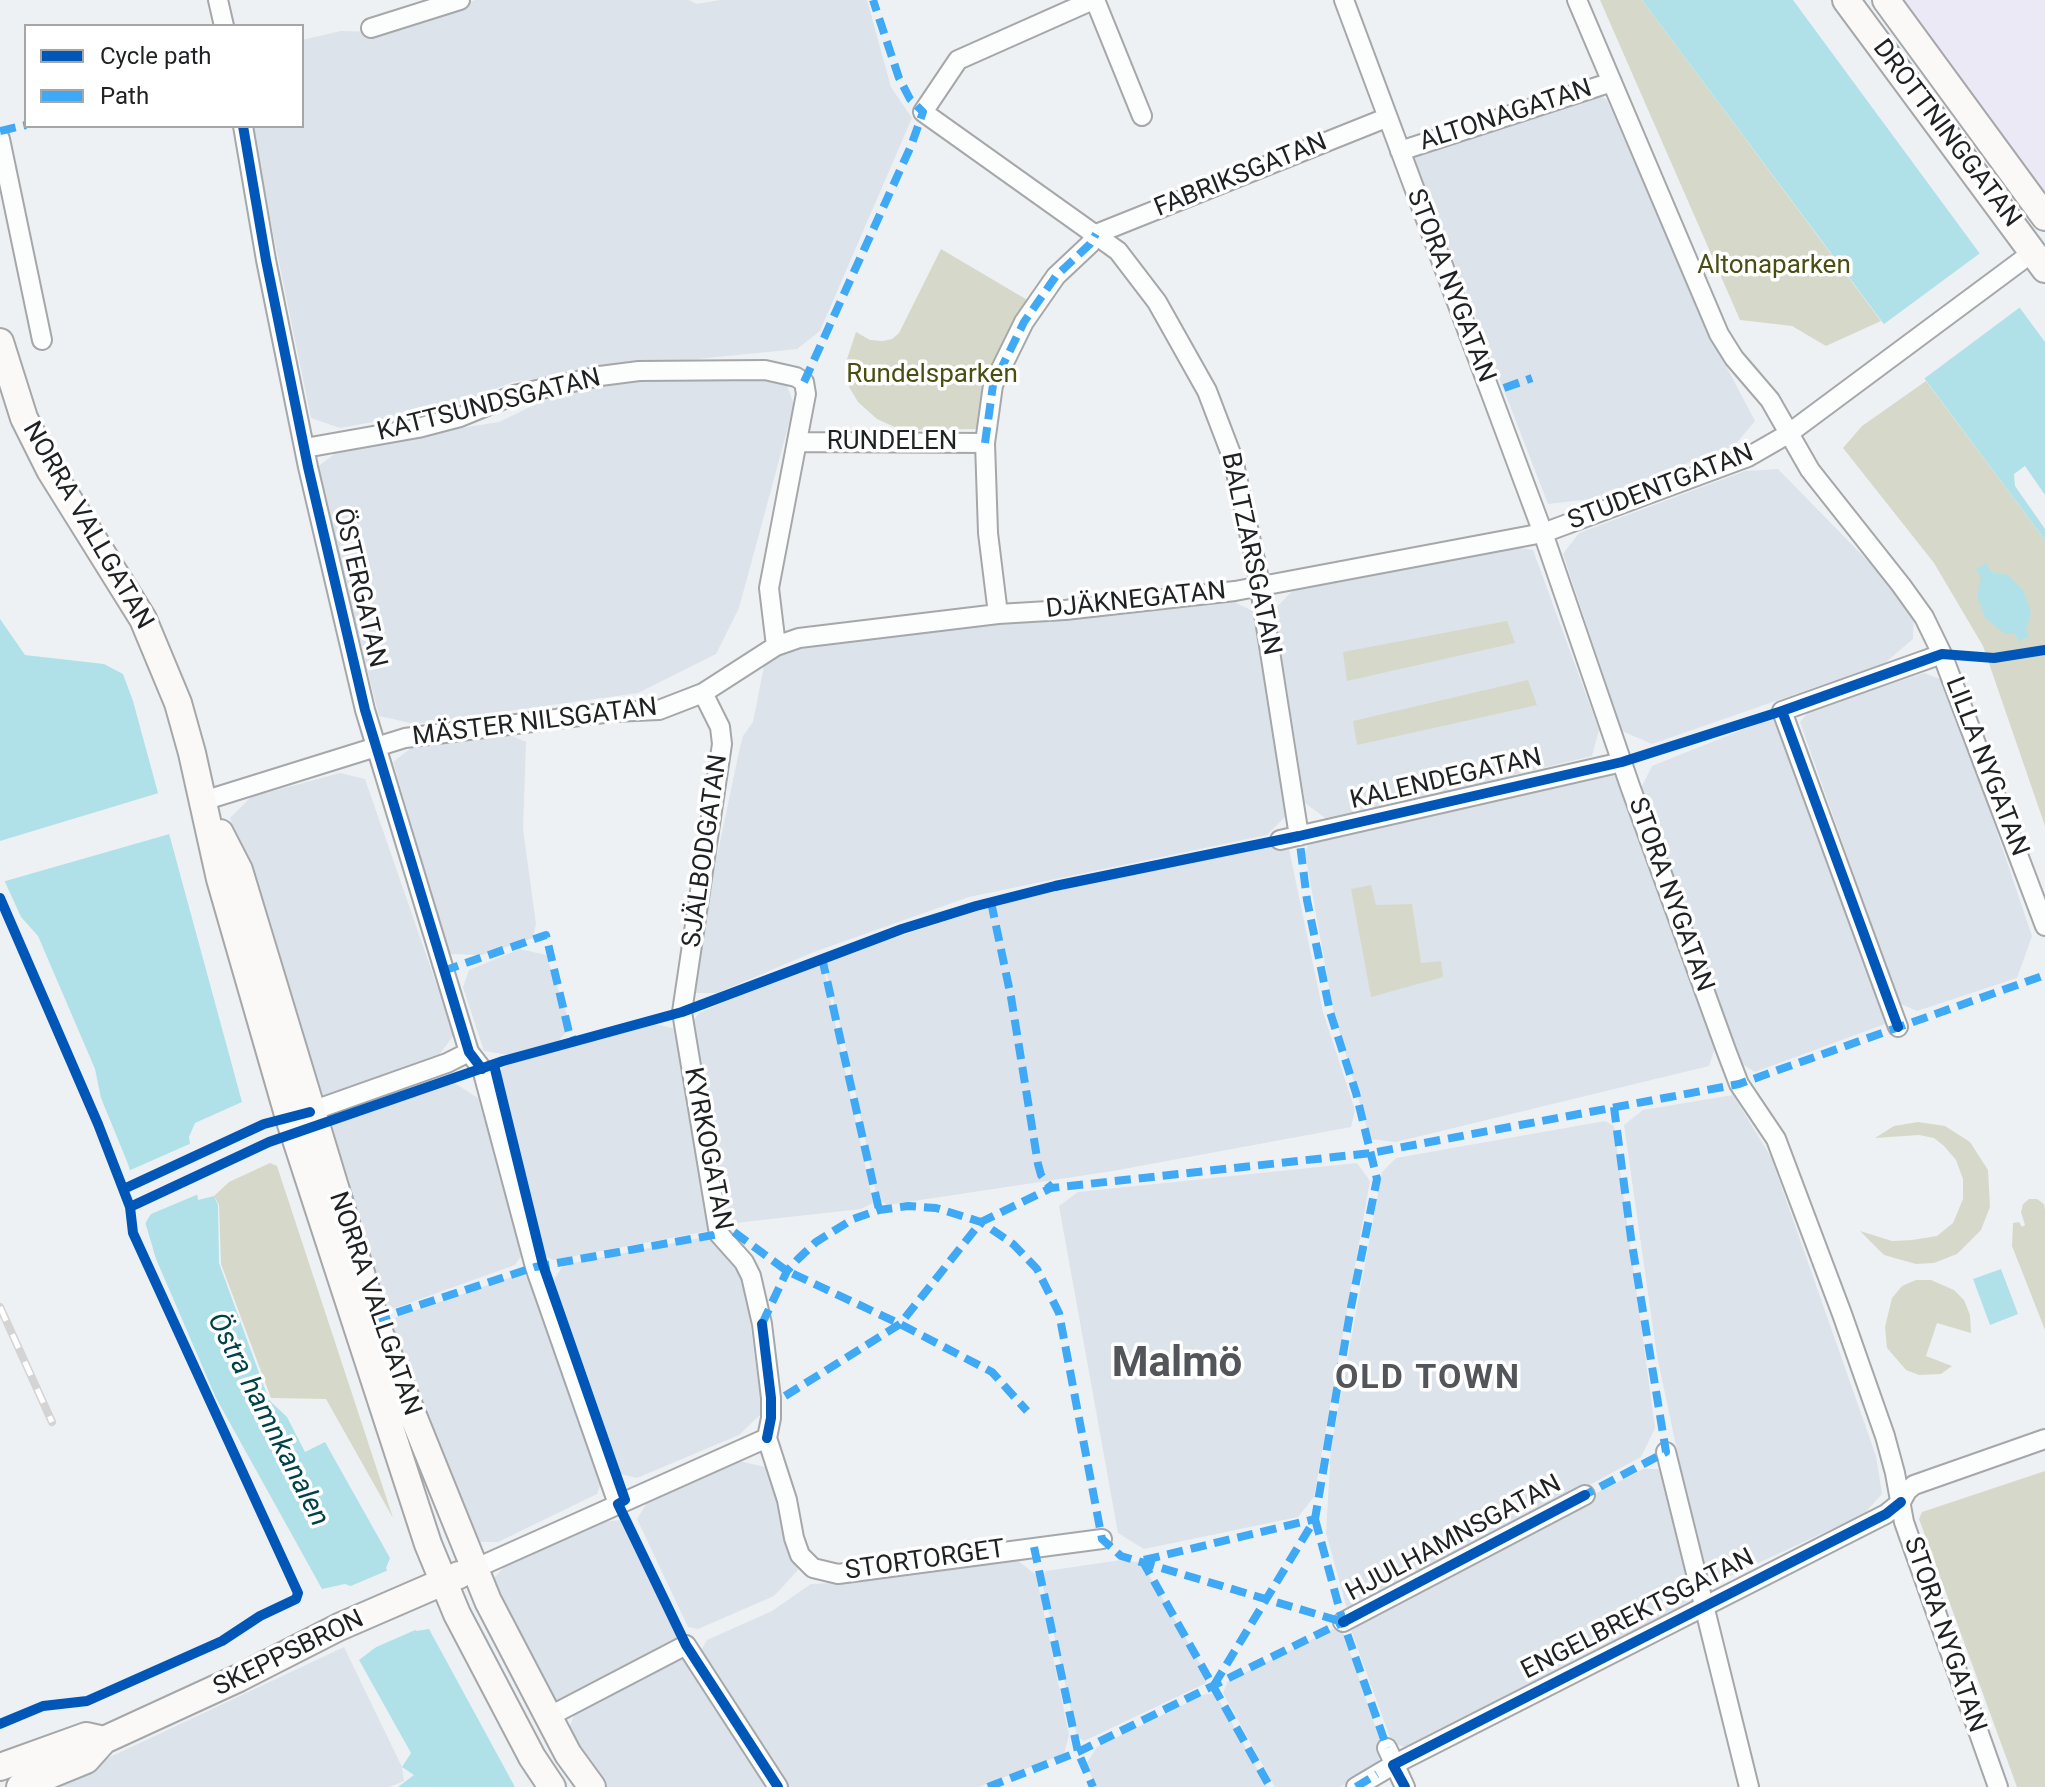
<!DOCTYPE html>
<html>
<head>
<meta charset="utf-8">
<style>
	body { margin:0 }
	#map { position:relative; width:2045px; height:1787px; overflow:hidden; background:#eef1f4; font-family:Roboto,sans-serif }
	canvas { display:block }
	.legend { position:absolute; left:24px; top:24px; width:280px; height:104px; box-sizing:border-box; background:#fff; border:2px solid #a5a6a7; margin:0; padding:10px 14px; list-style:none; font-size:24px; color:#1f2122 }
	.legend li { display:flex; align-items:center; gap:16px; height:40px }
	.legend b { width:40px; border:2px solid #a5a6a7 }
</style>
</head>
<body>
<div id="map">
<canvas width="2045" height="1787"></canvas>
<ul class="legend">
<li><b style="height:10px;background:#0057b8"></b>Cycle path</li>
<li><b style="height:10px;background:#3fa9f5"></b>Path</li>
</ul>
</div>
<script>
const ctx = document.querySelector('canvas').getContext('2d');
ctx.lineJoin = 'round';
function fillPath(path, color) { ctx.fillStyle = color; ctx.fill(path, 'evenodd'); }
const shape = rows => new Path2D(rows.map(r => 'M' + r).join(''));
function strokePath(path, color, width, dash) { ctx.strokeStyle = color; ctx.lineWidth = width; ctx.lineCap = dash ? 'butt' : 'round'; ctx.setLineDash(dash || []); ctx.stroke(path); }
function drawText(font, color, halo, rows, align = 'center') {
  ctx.font = font + ' Roboto,sans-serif'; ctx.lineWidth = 7; ctx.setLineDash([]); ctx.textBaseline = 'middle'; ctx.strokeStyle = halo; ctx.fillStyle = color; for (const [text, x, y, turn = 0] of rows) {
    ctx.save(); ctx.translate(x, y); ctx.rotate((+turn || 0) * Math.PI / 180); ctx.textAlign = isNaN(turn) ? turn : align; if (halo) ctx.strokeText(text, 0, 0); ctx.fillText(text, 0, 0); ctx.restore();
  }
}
fillPath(shape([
	[476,0,689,0,697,4,720,0,867,0,891,87,912,118,820,331,797,349,598,369,513,382,444,409,340,428,311,418,251,126,302,126,302,40,341,31,374,32],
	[1592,91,1607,100,1714,343,1755,421,1734,446,1591,499,1548,504,1414,158,1424,147],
	[736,376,785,380,794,405,739,608,716,654,638,693,415,724,379,716,316,468,345,446,499,422,573,386],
	[1778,469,1914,608,1913,639,1885,663,1652,744,1622,731,1563,554,1579,533,1745,471],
	[1508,546,1533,550,1599,730,1592,756,1328,820,1305,803,1274,610,1297,586],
	[1229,599,1260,615,1289,813,1267,835,969,897,814,952,717,993,695,993,691,980,740,747,743,736,753,722,764,666,770,658,808,641],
	[1924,673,1946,681,2032,936,2017,978,1917,1011,1899,1003,1800,722,1809,711],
	[1777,716,1895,1005,1885,1024,1755,1072,1737,1061,1641,788,1652,766],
	[508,734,526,742,523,829,536,924,533,938,482,955,449,954,393,762,415,745],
	[1606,772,1622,774,1718,1039,1709,1066,1396,1142,1370,1139,1333,1009,1305,853,1311,837],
	[340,773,365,779,454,1035,436,1059,335,1099,313,1097,230,818,251,797],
	[1275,845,1289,849,1323,1012,1355,1110,1351,1127,1113,1171,887,1205,877,1198,848,1056,824,964,828,959,1036,892],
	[520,949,546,955,571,1026,558,1042,509,1055,484,1051,463,987,469,970],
	[816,963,823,965,873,1203,861,1209,735,1223,720,1213,691,1024,699,1013],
	[656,1024,676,1029,714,1218,708,1231,553,1260,538,1253,493,1076,508,1064],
	[445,1077,478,1098,524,1252,515,1265,395,1308,375,1304,325,1121],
	[1733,1095,1771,1157,1876,1456,1882,1494,1864,1514,1726,1578,1703,1573,1657,1356,1624,1125,1643,1110],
	[1605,1121,1614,1126,1655,1428,1641,1457,1361,1609,1347,1609,1326,1533,1331,1448,1382,1172,1396,1158],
	[1357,1163,1370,1181,1314,1497,1298,1517,1144,1549,1118,1533,1059,1206,1078,1192],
	[710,1236,719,1239,745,1283,762,1413,739,1435,637,1478,612,1472,554,1280,563,1265],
	[520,1274,531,1279,604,1474,597,1494,498,1542,471,1542,388,1335,396,1317],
	[735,1460,769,1468,792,1555,798,1570,774,1596,698,1629,688,1627,637,1519,648,1501],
	[1643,1469,1665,1469,1695,1591,1690,1607,1408,1748,1392,1743,1350,1627,1355,1618],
	[631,1519,680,1626,673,1647,570,1702,549,1702,492,1580,508,1563,601,1522],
	[1017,1560,1036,1575,1069,1735,1064,1754,979,1787,785,1787,699,1654,707,1640,772,1611,811,1584,854,1582],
	[1121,1560,1142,1563,1208,1677,1206,1683,1084,1741,1077,1736,1041,1578,1046,1571],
	[1333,1629,1343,1632,1384,1752,1372,1770,1340,1787,1275,1787,1223,1693,1228,1681],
	[344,1647,402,1767,404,1781,389,1787,62,1787,59,1781],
	[691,1657,774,1787,604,1787,566,1736,576,1710,672,1658],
	[1205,1694,1216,1694,1267,1787,1096,1787,1086,1764,1097,1747]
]), '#dce3ea');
fillPath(shape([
	[1891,0,2045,0,2045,191,2033,187]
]), '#ece9f6');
fillPath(shape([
	[1600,0,1642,0,1881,321,1826,346,1792,326,1740,320],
	[941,249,1029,301,983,429,901,430,877,419,858,402,849,387,845,365,856,332,870,340,883,341,892,339,899,333],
	[1926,381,2045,540,2045,826,1983,646,1934,563,1843,448,1862,426],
	[1507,621,1515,643,1347,681,1343,652],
	[1528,680,1537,705,1357,745,1353,721],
	[1371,885,1376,905,1412,904,1421,963,1441,961,1443,977,1371,997,1351,889],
	[1918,1122,1945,1126,1970,1142,1988,1170,1990,1207,1981,1230,1957,1254,1934,1263,1916,1264,1884,1255,1860,1231,1892,1241,1912,1240,1937,1236,1953,1223,1963,1199,1963,1179,1956,1160,1944,1146,1934,1138,1919,1135,1875,1138,1894,1126],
	[270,1163,277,1166,393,1518,326,1399,271,1398,221,1264,219,1205,214,1196,229,1182],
	[2029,1199,2037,1199,2044,1204,2045,1209,2045,1330,2012,1246,2013,1223,2019,1222,2022,1227,2025,1225,2021,1212,2023,1204],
	[1916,1280,1931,1280,1954,1290,1964,1300,1970,1315,1971,1333,1937,1323,1926,1356,1952,1366,1941,1374,1919,1375,1906,1370,1887,1348,1885,1327,1892,1298,1902,1286],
	[2045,1471,2045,1787,2017,1787,1919,1519,1922,1512]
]), '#d6d9c9');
fillPath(shape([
	[1642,0,1793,0,2045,342,2045,540],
	[1986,563,1991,572,2008,575,2024,591,2031,614,2026,630,2029,636,2019,642,2015,634,2005,634,1985,618,1977,595,1981,578,1976,569],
	[0,619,25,655,104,664,123,674,133,701,242,1102,195,1123,189,1137,198,1200,214,1196,218,1205,219,1263,269,1400,287,1417,305,1452,325,1442,390,1558,386,1568,416,1631,429,1629,515,1787,398,1787,414,1775,402,1767,411,1753,359,1660,376,1647,350,1586,345,1584,322,1589,216,1398,156,1259,128,1164,101,1098,95,1069,38,936,21,917,0,871],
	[2001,1269,2018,1314,1990,1325,1973,1279]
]), '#b0e1e9');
fillPath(shape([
	[1983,251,2023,305,1921,381,1880,327],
	[2025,466,2045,495,2045,529,2015,486,2014,474],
	[162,792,173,833,2,882,0,878,0,841],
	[194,1142,201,1193,151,1214,143,1227,126,1172],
	[391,1569,418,1626,422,1627,365,1652,372,1647,346,1588]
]), '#eef1f4');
const street = shape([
	[218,0,224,26],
	[1093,0,958,60,923,112,1118,251,1157,302,1207,391,1233,459,1257,569,1299,836],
	[1095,0,1142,116],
	[1344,0,1543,533,1630,786,1726,1050,1739,1084,1776,1139,1842,1314,1885,1436,1895,1473,1904,1522,1998,1787],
	[1577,0,1719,334,1734,358,1770,400,1810,470,1901,585,1924,617,1942,654,2045,926],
	[371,28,460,0],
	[243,126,266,260,308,467,365,710,469,1052,482,1069,535,1267,618,1504],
	[0,139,42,340],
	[1400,151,1612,82],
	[798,442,985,443],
	[305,448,418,428,460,417,514,395,600,376,639,371,765,370,796,377,804,382,806,394,769,588,776,646],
	[998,614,988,533,985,443,993,385,1024,322,1056,276,1090,244,1096,234,1386,118],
	[703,693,720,727,722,744,682,1012,719,1234,744,1262,751,1276,762,1324,771,1398,771,1418,767,1438,787,1500,794,1538,800,1555,813,1568,838,1574,1102,1539],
	[203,801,405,738,612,712,659,710,703,693,776,646,799,638,998,614,1065,610,1235,591,1543,533,1748,457,1788,434,2033,252],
	[1280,840,1622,762],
	[1898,1027,1782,711,1942,654],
	[303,1114,447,1063,469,1052],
	[1666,1452,1749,1787],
	[474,1569,767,1438],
	[1343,1622,1585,1495],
	[548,1717,686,1645,778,1787],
	[1387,1748,1405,1787],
	[1356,1787,1393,1765,1886,1514,1901,1502,1907,1491,1914,1485,2045,1439]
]);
const secondary = shape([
	[1846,0,2045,269],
	[1886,0,2045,217],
	[0,342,24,418,50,470,143,619,178,703,192,753,220,879,289,1118,428,1544,457,1614,532,1757,552,1787],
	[220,833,239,870,378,1329,488,1601,568,1754,592,1787],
	[0,1767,86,1736,104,1740],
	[20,1787,86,1760,104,1740,239,1678,339,1627,459,1575]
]);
strokePath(street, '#a5a7a9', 22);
strokePath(secondary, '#a5a7a9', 30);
strokePath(street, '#fcfdfd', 18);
strokePath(secondary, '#faf9f8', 26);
const rail = shape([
	[0,1307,52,1422]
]);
strokePath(rail, '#d4d4d5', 8);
strokePath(rail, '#fff', 5, [15]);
strokePath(shape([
	[0,131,26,125],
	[804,382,911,146,923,112,910,99,899,78,873,0],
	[1504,388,1532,378],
	[985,443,993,385,1024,322,1056,276,1090,244,1096,234],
	[991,902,1011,997,1038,1164,1041,1175,1051,1188],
	[822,958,879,1210],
	[443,971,546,935,571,1041,577,1039],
	[734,1232,787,1271,900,1324,992,1372,1027,1411],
	[374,1320,535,1267,719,1234],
	[762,1324,787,1271,798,1259,816,1242,853,1219,879,1210,908,1206,936,1208,981,1222,1013,1244,1037,1269,1059,1313,1102,1539,1121,1556,1343,1622],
	[785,1396,900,1324,981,1222,1051,1188,1371,1153,1739,1084,2045,975],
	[1579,1498,1666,1452,1631,1238,1614,1107],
	[1315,1519,1343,1622,1387,1748],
	[1034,1547,1078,1752,1093,1787],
	[1142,1560,1270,1787],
	[1144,1560,1315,1519],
	[1214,1685,1315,1519,1351,1307,1377,1179,1356,1093,1330,1012,1307,900,1299,836],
	[988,1787,1078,1752,1349,1619],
	[1356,1787,1377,1774]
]), '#3fa9f5', 8, [16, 8]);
strokePath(shape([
	[243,126,266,260,308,467,365,710,469,1052,482,1069],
	[1782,711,1898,1027],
	[0,898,98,1124,130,1207,133,1233,298,1593,296,1599,260,1616,222,1641,87,1701,43,1706,0,1724],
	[494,1065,543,1265,625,1500,618,1504,686,1645,778,1787],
	[128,1187,264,1124,310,1112],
	[130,1207,269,1142,503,1061,682,1012,902,929,976,906,1055,886,1299,836,1622,762,1782,711,1942,654,1994,658,2045,650],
	[762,1324,771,1398,771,1418,767,1438],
	[1343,1622,1585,1495],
	[1405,1787,1393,1765,1886,1514,1901,1502]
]), '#0057b8', 10);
drawText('26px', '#1f2122', '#fff', [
	["ALTONAGATAN",1506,116,-18],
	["DROTTNINGGATAN",1946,134,53],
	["FABRIKSGATAN",1241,176,-22],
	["STORA NYGATAN",1450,286,69],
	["KATTSUNDSGATAN",489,406,-14],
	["RUNDELEN",892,442],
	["STUDENTGATAN",1661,488,-21],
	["NORRA VALLGATAN",87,526,60],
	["BALTZARSGATAN",1250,554,78],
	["ÖSTERGATAN",359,588,77],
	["DJÄKNEGATAN",1136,601,-6],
	["MÄSTER NILSGATAN",535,723,-7],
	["LILLA NYGATAN",1986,767,69],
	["KALENDEGATAN",1446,780,-13],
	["SJÄLBODGATAN",706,851,-82],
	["STORA NYGATAN",1670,895,70],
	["KYRKOGATAN",707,1149,79],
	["NORRA VALLGATAN",374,1304,71],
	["HJULHAMNSGATAN",1454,1539,-28],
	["STORTORGET",925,1561,-8],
	["ENGELBREKTSGATAN",1638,1615,-27],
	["STORA NYGATAN",1944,1635,71],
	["SKEPPSBRON",289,1654,-26]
]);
drawText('26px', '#4a4e12', '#fff', [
	["Altonaparken",1774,266],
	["Rundelsparken",932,375]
]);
drawText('italic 28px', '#004249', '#fff', [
	["Östra hamnkanalen",267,1420,63]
]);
ctx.letterSpacing = '2px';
drawText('bold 34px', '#52565a', '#fff', [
	["OLD TOWN",1428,1379]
]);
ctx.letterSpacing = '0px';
drawText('bold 42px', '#52565a', '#fff', [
	["Malmö",1177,1365]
]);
</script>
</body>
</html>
